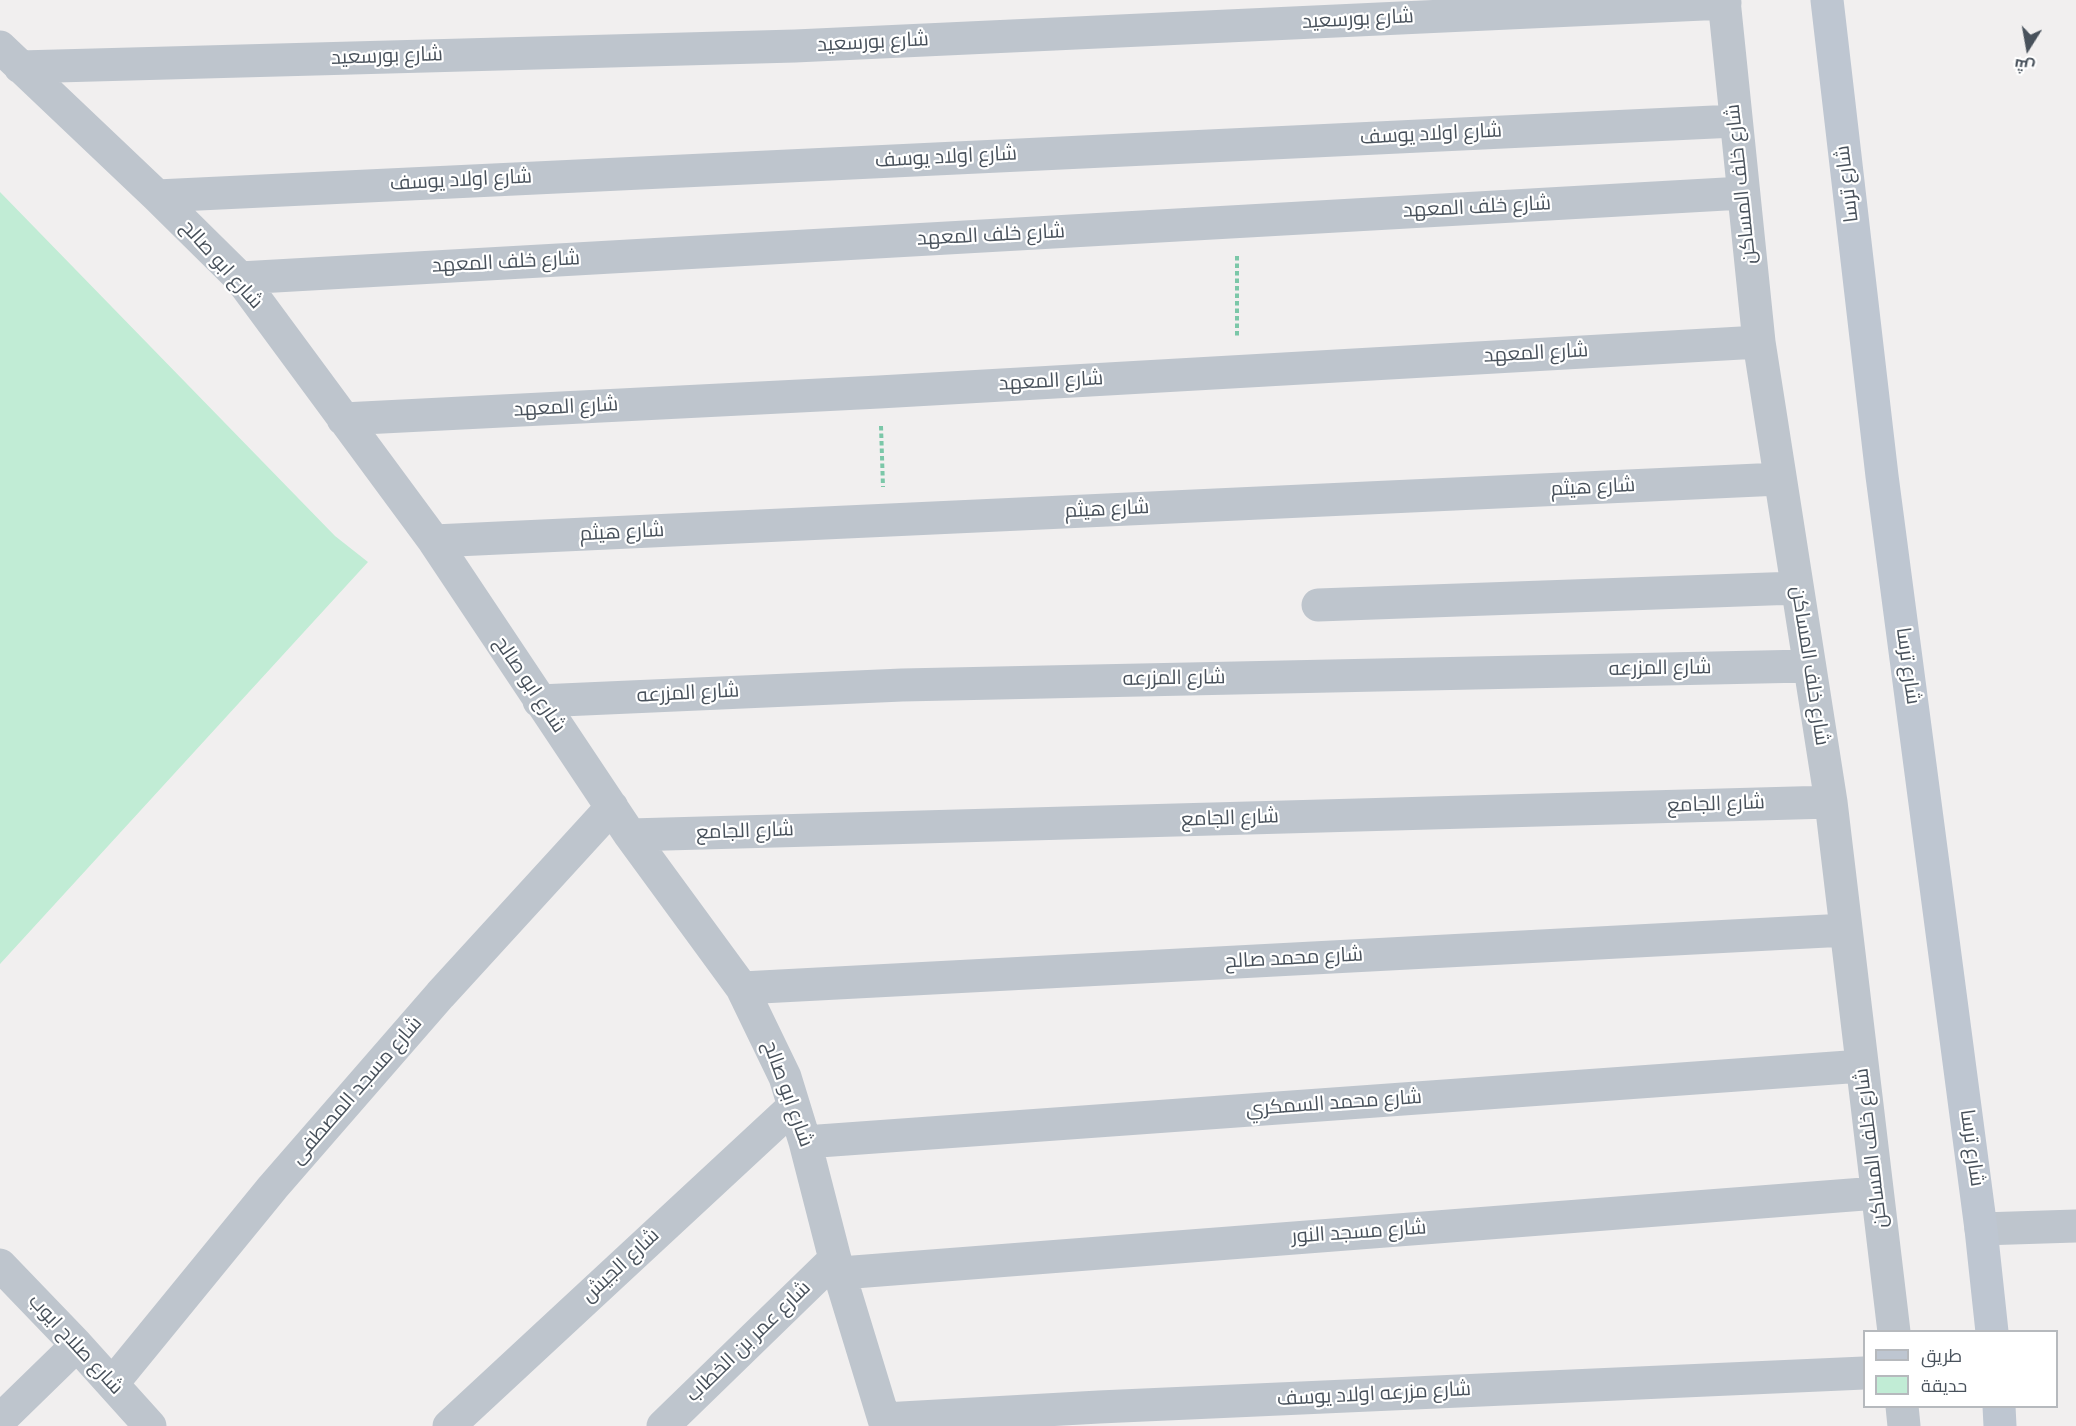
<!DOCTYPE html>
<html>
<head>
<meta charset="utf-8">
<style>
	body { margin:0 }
	#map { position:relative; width:2076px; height:1426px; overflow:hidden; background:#f1efef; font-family:Roboto,Cairo,sans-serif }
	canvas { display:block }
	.legend { position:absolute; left:1863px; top:1330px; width:195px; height:78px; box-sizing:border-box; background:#fff; border:2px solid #b6b9bd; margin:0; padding:8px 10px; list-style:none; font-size:18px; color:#48515b }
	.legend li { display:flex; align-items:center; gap:12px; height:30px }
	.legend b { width:30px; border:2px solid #b6b9bd }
	.north { position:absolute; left:1998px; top:18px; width:60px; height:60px; -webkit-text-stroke:4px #fff; paint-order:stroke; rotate:191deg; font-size:16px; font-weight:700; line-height:24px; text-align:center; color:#48515b }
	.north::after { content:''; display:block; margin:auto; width:21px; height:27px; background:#48515b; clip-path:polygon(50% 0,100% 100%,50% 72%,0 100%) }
</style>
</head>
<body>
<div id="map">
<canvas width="2076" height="1426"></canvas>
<ul class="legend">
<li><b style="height:8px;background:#bec6d1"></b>طريق</li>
<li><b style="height:16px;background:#c1ecd5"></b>حديقة</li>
</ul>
<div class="north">ش</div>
</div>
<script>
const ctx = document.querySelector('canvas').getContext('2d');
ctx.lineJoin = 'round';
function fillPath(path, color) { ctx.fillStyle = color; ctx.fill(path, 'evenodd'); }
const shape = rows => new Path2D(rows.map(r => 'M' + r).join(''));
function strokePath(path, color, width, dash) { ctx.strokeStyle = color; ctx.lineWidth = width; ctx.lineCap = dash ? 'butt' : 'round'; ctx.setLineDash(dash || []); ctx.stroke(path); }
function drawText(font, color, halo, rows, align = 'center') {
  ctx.font = font + ' Roboto,Cairo,sans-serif'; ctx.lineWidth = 4.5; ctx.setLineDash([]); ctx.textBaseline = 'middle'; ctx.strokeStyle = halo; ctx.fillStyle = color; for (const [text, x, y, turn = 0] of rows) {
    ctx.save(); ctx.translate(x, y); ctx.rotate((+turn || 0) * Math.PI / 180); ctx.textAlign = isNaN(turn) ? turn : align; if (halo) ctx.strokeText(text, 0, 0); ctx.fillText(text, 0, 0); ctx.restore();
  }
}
fillPath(shape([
	[0,192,335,536,368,562,0,964]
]), '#c1ecd5');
strokePath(shape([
	[1237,256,1237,338],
	[881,426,883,487]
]), '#7bc7a8', 4, [4.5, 3]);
strokePath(shape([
	[1724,0,1759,342,1831,802,1894,1332],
	[0,47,157,196,240,278,434,541,630,835,742,988,785,1077,805,1142,835,1259,886,1426],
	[20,67,795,46,1725,3],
	[157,196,1735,121],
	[240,278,1743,193],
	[343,419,879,392,1759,342],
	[434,541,1780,479],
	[1318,605,1797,588],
	[539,701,902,685,1808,666],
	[630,835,1831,802],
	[742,988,1846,930],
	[805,1142,1862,1066],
	[1981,1229,2076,1226],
	[0,1265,77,1345,150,1426],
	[841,1273,1877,1193],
	[112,1384,273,1187,440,995,612,807],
	[1902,1406,1904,1426],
	[884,1419,1099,1407,1864,1373],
	[0,1420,77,1345],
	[449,1426,793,1107],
	[663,1426,835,1259]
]), '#bec5cd', 33);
strokePath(shape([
	[1827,0,1882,476,1981,1229,1992,1332],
	[1999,1406,2000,1426]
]), '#bec6d1', 33);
drawText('20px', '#48515b', '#fff', [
	["شارع بورسعيد",1358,20,-3],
	["شارع بورسعيد",873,43,-3],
	["شارع بورسعيد",387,57,-2],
	["شارع اولاد يوسف",1431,135,-3],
	["شارع اولاد يوسف",946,158,-3],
	["شارع اولاد يوسف",461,181,-3],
	["شارع خلف المساكن",1742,184,-96],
	["شارع ترسا",1848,184,-97],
	["شارع خلف المعهد",1477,208,-3],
	["شارع خلف المعهد",991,236,-3],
	["شارع خلف المعهد",506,263,-3],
	["شارع ابو صالح",221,265,48],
	["شارع المعهد",1536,354,-3],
	["شارع المعهد",1051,382,-3],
	["شارع المعهد",566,408,-3],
	["شارع هيثم",1593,488,-3],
	["شارع هيثم",1107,510,-3],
	["شارع هيثم",622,533,-3],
	["شارع خلف المساكن",1809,666,81],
	["شارع ترسا",1907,666,82],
	["شارع المزرعه",1660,669,-1],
	["شارع المزرعه",1174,679,-1],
	["شارع ابو صالح",529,685,56],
	["شارع المزرعه",688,694,-3],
	["شارع الجامع",1716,805,-2],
	["شارع الجامع",1230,819,-2],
	["شارع الجامع",745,832,-2],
	["شارع محمد صالح",1294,959,-3],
	["شارع مسجد المصطفى",357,1091,-49],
	["شارع ابو صالح",787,1094,70],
	["شارع محمد السمكري",1334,1104,-4],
	["شارع خلف المساكن",1872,1148,-97],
	["شارع ترسا",1971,1148,82],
	["شارع مسجد النور",1359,1233,-4],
	["شارع الجيش",621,1266,-43],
	["شارع عمر بن الخطاب",749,1342,-44],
	["شارع صلاح ايوب",75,1345,47],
	["شارع مزرعه اولاد يوسف",1374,1395,-3]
]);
</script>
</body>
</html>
